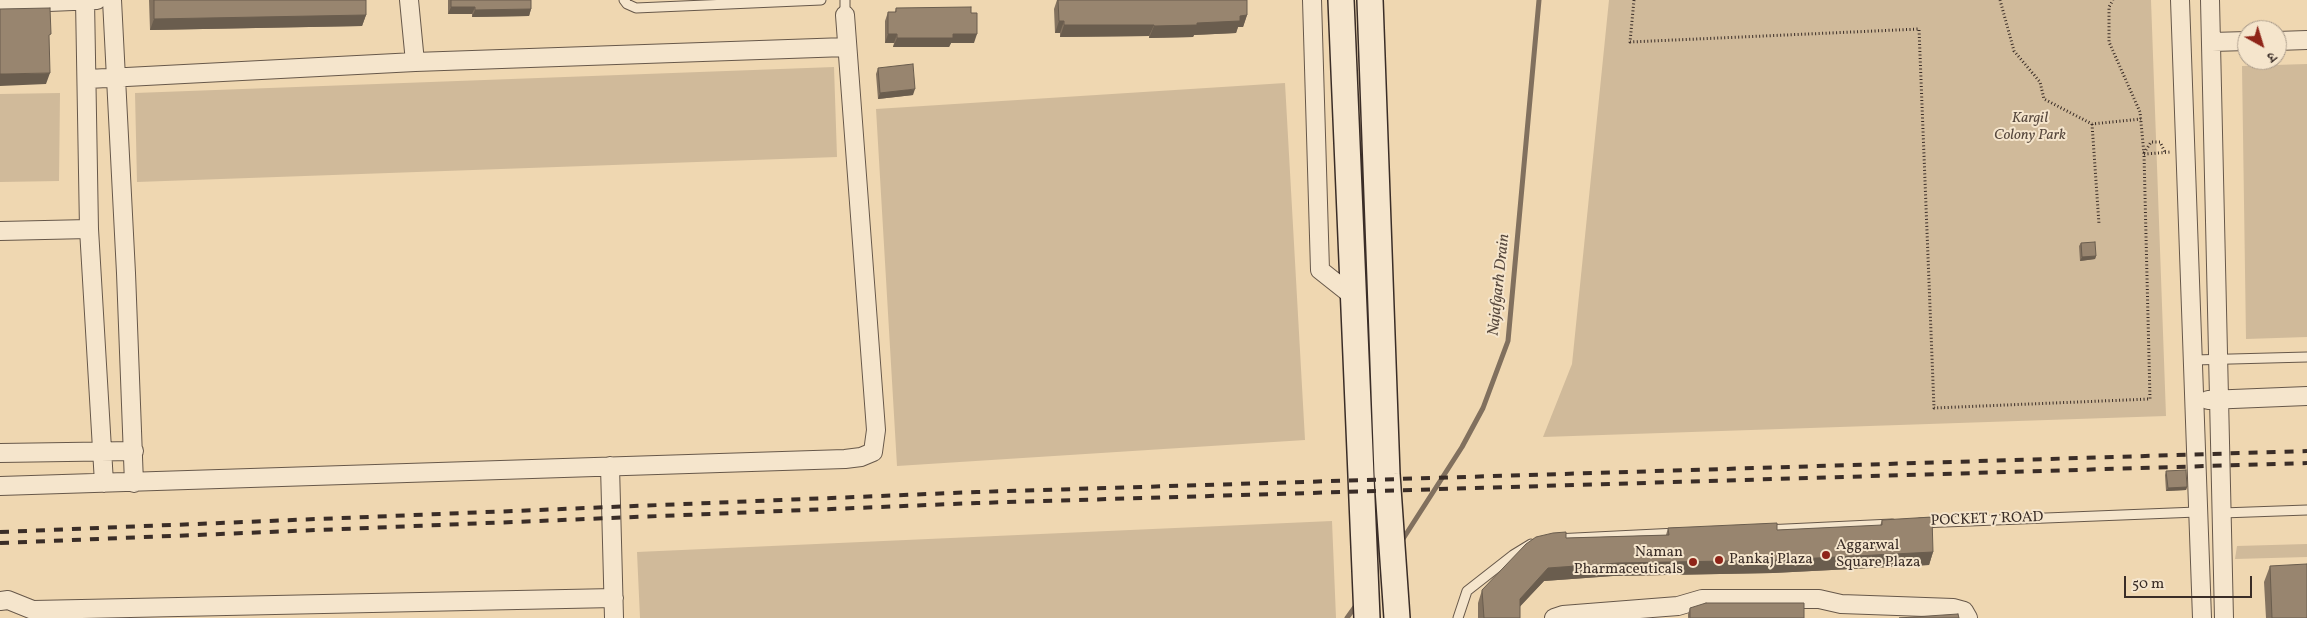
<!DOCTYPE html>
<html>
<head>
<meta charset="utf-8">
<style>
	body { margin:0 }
	#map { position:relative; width:2307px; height:618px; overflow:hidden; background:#efd7b1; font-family:Vollkorn,"Noto Serif Devanagari",serif }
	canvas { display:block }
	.north { position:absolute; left:2237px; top:20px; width:50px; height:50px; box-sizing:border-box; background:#f5e5cc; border:1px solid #aa9b8a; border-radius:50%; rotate:141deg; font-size:14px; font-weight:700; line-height:20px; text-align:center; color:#3a2d27 }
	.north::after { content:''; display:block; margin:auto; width:18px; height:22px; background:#8f2418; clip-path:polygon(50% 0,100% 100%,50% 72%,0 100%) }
	.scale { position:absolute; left:2124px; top:576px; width:128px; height:22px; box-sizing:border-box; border:2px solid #3a2d27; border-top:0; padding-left:6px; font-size:15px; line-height:18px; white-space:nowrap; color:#3a2d27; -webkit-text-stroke:4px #f5e5cc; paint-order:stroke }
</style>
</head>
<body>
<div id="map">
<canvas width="2307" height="618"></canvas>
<div class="north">उ</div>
<div class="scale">50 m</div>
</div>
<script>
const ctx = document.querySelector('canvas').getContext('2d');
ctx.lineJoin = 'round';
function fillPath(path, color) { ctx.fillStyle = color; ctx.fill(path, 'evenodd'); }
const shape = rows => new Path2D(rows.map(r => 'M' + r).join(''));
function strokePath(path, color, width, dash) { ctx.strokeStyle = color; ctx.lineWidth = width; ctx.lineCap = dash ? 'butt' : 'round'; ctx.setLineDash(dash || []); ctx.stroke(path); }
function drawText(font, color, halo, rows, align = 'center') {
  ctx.font = font + ' Vollkorn,serif'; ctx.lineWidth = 4; ctx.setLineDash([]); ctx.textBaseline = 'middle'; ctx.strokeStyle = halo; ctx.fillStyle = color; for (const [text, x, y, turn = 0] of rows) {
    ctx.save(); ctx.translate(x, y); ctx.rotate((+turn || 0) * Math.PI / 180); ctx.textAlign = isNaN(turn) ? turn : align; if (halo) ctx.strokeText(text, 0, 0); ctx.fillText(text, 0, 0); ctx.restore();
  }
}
fillPath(shape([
	[1609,0,2151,0,2166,416,1543,437,1572,364],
	[2307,64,2307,337,2246,339,2242,66],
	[834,67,837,157,137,182,135,93],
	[1285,83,1305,440,897,466,876,109],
	[60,93,59,181,0,182,0,94],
	[1332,521,1336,618,640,618,637,552],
	[2307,544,2307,557,2235,559,2237,546]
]), '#d0ba9a');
strokePath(shape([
	[1401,542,1462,447,1483,408,1508,341,1539,0],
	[1347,618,1357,604]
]), '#81705e', 5);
const lane = shape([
	[624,0,627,4,636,8,821,0],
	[845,0,845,15],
	[2194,360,2307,357],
	[2222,513,2307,510],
	[1920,523,2197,512],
	[1765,530,1892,524],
	[1555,539,1677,533],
	[1458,618,1467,591,1513,555,1531,544]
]);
const street = shape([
	[85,0,89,229,104,483],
	[112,0,126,273,134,483],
	[409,0,415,62],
	[1312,0,1320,270,1354,297],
	[2180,0,2202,618],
	[2210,0,2224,618],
	[0,4,97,0],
	[2277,41,2307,40],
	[2212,42,2247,41],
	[88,79,415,62,846,47],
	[0,231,89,229],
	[2208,400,2307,396],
	[0,453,134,451],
	[610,466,614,618],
	[0,486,845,459,861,457,873,452,876,430,845,15],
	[0,601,8,600,33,610,614,598],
	[1554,618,1563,615,1678,606,1702,599,1819,599,1841,604,1953,608,1964,611,1968,618]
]);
const secondary = shape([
	[1341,0,1367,618],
	[1370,0,1387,474,1397,618]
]);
strokePath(lane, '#67584a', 11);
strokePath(street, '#67584a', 20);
strokePath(secondary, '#3a2d27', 28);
strokePath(shape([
	[1634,0,1630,42,1919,29,1934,408,2150,399,2144,154,2140,112,2109,42,2109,7,2113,0],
	[2000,0,2014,51,2040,82,2044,99,2092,124,2141,119],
	[2092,124,2099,224],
	[2144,153,2151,142,2160,142,2165,152],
	[2144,154,2171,152]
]), '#3a2d27', 3, [1, 2.5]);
strokePath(lane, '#f5e5cc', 9);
strokePath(street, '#f5e5cc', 18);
strokePath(secondary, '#f5e5cc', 25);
strokePath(shape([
	[0,532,977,492,2307,451],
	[0,543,977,503,2307,463]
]), '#3a2d27', 4, [9, 9]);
fillPath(shape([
	[149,0,366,0,366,15,362,26,150,30],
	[448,0,531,0,531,9,529,16,472,17,472,14,448,14],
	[1057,0,1247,0,1247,15,1243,27,1238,27,1236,33,1194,35,1193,37,1149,38,1149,36,1060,37,1060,33,1055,33,1054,9],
	[896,8,971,13,974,43,951,43,949,47,893,47,894,43,885,43,885,21,888,12,895,12],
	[878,68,913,95,878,99,876,74],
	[2081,243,2096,256,2095,259,2080,261,2079,246],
	[2166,471,2187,487,2186,490,2166,491,2165,475],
	[1882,520,1933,552,1929,565,1773,573,1613,576,1544,581,1520,606,1520,618,1478,618,1478,603,1482,590,1566,538,1666,535,1668,528,1777,530,1880,526],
	[2270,566,2307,618,2266,618,2264,582],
	[1690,608,1804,618,1688,618,1688,614]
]), '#83725f');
fillPath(shape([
	[451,7,475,7,472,14,448,14],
	[531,9,529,16,472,17,475,10],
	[366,15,362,26,150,30,154,19],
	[1247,15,1243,27,1238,27,1236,33,1194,35,1193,37,1149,38,1154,26,1197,23,1240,16],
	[1059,21,1064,21,1060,33,1055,33],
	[1064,25,1154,25,1149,36,1060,37],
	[888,34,897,34,894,43,885,43],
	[953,34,977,34,974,43,951,43,949,47,893,47,897,38],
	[50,73,46,84,0,86,0,74],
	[915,89,913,95,878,99,880,93],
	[2096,256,2095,259,2080,261,2082,257],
	[2187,487,2186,490,2166,491,2168,488],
	[1933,552,1929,565,1773,573,1613,576,1544,581,1515,612,1520,599,1548,568,1618,563]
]), '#6a5d4e');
const building = shape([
	[154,0,366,0,366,15,154,19,154,0],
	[451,0,531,0,531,9,475,10,475,7,451,7,451,0],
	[1058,0,1247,0,1247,15,1240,16,1240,21,1197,23,1197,25,1154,26,1154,25,1064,25,1064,21,1059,21,1058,0],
	[971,7,971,13,977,13,977,34,953,34,953,38,897,38,897,34,888,34,888,12,896,12,896,8,971,7],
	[50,8,51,34,49,35,50,73,0,74,0,9,50,8],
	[913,64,915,89,880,93,878,68,913,64],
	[2095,242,2096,256,2082,257,2081,243,2095,242],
	[2186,470,2187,487,2168,488,2166,471,2186,470],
	[1932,517,1933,552,1778,560,1618,563,1548,568,1520,599,1520,618,1484,618,1482,590,1526,544,1536,537,1553,533,1566,532,1566,538,1669,535,1668,528,1777,523,1777,530,1882,525,1882,520,1932,517],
	[2307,564,2307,618,2272,618,2270,566,2307,564],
	[1706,603,1804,603,1804,618,1690,618,1690,608,1706,603],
	[1958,614,1959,618,1899,618,1958,614]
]);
fillPath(building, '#98856f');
strokePath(building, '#6a5d4e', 1);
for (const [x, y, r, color] of [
	[1826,555,5,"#8f2418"],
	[1719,560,5,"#8f2418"],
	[1693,562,5,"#8f2418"]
]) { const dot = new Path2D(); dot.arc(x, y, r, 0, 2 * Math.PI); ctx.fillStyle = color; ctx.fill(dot); strokePath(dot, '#f5e5cc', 2); }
drawText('italic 15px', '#58493e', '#f5e5cc', [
	["Kargil",2030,119],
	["Colony Park",2030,136]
]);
drawText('15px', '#3a2d27', '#f5e5cc', [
	["POCKET 7 ROAD",1987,520,-2]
]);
drawText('15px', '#3a2d27', '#f5e5cc', [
	["Aggarwal",1836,546],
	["Square Plaza",1836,563],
	["Naman",1683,553,"right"],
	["Pharmaceuticals",1683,570,"right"],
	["Pankaj Plaza",1729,560]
], 'left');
drawText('italic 16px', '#58493e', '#f5e5cc', [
	["Najafgarh Drain",1500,285,-84]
]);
</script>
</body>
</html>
